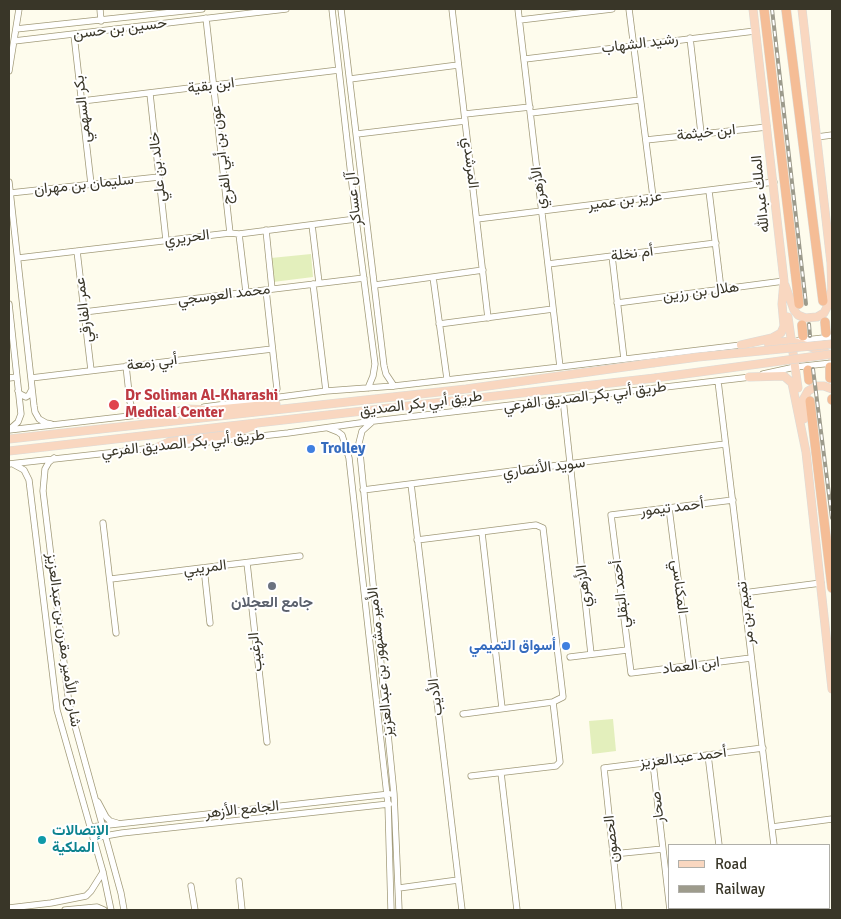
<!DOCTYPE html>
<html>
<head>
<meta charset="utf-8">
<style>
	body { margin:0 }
	#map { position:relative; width:841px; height:919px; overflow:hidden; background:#fefced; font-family:Signika,sans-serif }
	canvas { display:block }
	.frame { position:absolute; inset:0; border:10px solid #393628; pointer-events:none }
	.legend { position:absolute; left:668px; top:844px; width:162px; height:65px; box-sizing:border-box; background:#fff; border:1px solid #b0afa9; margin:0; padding:6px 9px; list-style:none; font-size:15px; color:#393628 }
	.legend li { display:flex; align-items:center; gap:10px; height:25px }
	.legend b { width:25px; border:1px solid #b0afa9 }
</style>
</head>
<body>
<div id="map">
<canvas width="841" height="919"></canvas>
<div class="frame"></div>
<ul class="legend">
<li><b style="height:6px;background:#f9d7c0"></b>Road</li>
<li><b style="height:6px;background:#9d9b8c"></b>Railway</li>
</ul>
</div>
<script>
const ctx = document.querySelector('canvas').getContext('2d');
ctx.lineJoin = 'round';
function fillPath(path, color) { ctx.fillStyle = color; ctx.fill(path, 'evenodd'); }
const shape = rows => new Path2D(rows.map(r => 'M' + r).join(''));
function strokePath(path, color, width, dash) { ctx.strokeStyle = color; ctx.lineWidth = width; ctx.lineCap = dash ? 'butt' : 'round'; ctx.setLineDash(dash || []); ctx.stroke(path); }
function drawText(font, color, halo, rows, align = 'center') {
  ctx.font = font + ' Signika,Vazirmatn,sans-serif'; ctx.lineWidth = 4; ctx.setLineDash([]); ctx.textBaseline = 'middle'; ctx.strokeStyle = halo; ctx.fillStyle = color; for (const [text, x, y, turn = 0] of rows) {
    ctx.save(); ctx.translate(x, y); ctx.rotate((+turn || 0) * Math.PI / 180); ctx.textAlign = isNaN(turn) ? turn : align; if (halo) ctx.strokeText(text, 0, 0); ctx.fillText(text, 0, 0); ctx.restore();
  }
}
fillPath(shape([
	[311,254,313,277,273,282,271,258],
	[613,719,616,751,592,754,589,721]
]), '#e3efbc');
const minor = shape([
	[100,9,101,21],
	[332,9,356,219,375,364,373,376,368,388],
	[341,9,384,366,386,374,394,386],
	[452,9,488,318],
	[518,9,560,367],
	[629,9,653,197],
	[206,18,230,233],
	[520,20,612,9],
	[16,29,202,9],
	[74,35,91,184],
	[690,38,701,133],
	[14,41,286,9],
	[525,59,755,31],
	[9,71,19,9],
	[350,79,458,65],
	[150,94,166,240],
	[82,101,339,70],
	[531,113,640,100],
	[465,114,530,107],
	[357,134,465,121],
	[817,137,832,135],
	[646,140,767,127],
	[9,182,34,406,35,412,39,419,46,423,51,424],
	[709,191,721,289],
	[10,193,159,177],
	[477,219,774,182],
	[312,225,319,283],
	[266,230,272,289],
	[239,234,246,292],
	[77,251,91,370],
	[612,256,624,359],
	[18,258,230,233,239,234,356,219],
	[548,264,716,243],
	[433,277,447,379],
	[313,284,326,391],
	[375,285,483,270],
	[266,290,277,389,271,398],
	[617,303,784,281],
	[9,304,21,414,18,422,10,429],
	[84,312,364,278],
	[439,324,553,309],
	[797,341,832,337],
	[126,366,130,402,132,408,138,415],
	[763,374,795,367,832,363],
	[9,378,17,377],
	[31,378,272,349],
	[718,381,774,845],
	[18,391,20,394,26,397,29,395,32,389],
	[563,399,591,654],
	[204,407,326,391,394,386,560,367,741,345],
	[372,422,362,431,359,443,394,794,399,910],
	[328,428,338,432,342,435,349,458,388,804,391,910],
	[9,430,190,409],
	[54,458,49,462,45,469,43,491,69,704,121,893,124,910],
	[9,464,288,433,374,421,751,377],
	[13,464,24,470,29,480,57,710,103,872,111,910],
	[411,484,462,910],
	[363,490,725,444],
	[733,500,611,515,631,673,751,658],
	[669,508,689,665],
	[103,523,116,633],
	[482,533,502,708],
	[417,540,536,525,543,528,563,697,553,702,463,714],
	[247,563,267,742],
	[204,568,210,623],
	[111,579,300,556],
	[743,593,821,583],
	[570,657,627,650],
	[708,755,719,845],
	[653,763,670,910],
	[501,773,517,910],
	[471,776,556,766,560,762,553,702],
	[98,802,106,817,110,821,117,823],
	[90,827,390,794],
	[772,827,832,819],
	[93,838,122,833,389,804],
	[613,854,663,849],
	[239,881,242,910],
	[191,886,195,910],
	[399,888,458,880],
	[9,908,51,903,86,896,91,891,103,872],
	[726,908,726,910],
	[782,908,782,910],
	[65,910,97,907,104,910],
	[619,910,604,768,763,748]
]);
const major = shape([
	[802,9,831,263,832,296],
	[785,285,794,310,798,315,805,318,817,317,824,313,829,303,831,292],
	[788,317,798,388],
	[768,343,791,341,823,351,831,356],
	[741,345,772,338,781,333,784,326,782,304,784,281,753,9],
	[749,377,784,376,792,383,806,452,832,689],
	[186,409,213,410,276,404],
	[804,419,803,400,808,391,817,386,824,386,832,389],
	[9,439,466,389,653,363],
	[158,447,169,442,228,435,253,426],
	[9,451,655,378]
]);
const highway = shape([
	[764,9,799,304],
	[786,9,823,301],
	[825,322,826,333],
	[802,325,803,336],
	[830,367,830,378],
	[808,370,809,380],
	[832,399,832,400],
	[810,401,832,588]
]);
strokePath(minor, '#a29b7a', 7);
strokePath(major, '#dbdbd8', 9);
strokePath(highway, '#dbdbd8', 10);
strokePath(minor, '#fff', 5.5);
strokePath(major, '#f9d7c0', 8);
strokePath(highway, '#f5bd96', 9);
const rail = shape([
	[772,9,806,304],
	[809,324,810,336],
	[813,369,832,518]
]);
strokePath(rail, '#9d9b8c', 4);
strokePath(rail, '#fff', 2, [5.5]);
const majorBridge = shape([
	[653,363,698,357,832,344],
	[655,378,832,354]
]);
strokePath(majorBridge, '#dbdbd8', 9, []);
strokePath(majorBridge, '#f9d7c0', 8);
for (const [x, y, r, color] of [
	[114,405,6,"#e0444e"],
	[311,449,5,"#3f7fe0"],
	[272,586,5,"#6b7280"],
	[566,646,5,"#3f7fe0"],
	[42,840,5,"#0f9aa8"]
]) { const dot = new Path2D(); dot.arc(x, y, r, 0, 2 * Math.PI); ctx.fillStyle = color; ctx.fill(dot); strokePath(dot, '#fff', 2); }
drawText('15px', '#393628', '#fff', [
	["حسين بن حسن",120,29,-7],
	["رشيد الشهاب",640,44,-7],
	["ابن بقية",211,86,-7],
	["بكر السهمي",83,109,-96],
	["ابن خيثمة",706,133,-6],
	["عون بن أبي الفرج",222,155,-97],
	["المرشدي",470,163,83],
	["خالد بن علي",158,167,-96],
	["سليمان بن مهران",84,185,-6],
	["الأزهري",539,188,-96],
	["الملك عبدالله",761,194,-96],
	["آل عساكر",354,199,-97],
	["عزيز بن عمير",625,201,-7],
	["الحريري",187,238,-7],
	["أم نخلة",632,254,-7],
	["هلال بن رزين",701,292,-7],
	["محمد العوسجي",224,295,-7],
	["عمر الفارقي",84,310,-97],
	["أبي زمعة",152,363,-7],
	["طريق أبي بكر الصديق الفرعي",585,397,-7],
	["طريق أبي بكر الصديق",421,404,-7],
	["طريق أبي بكر الصديق الفرعي",183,444,-6],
	["سويد الأنصاري",544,468,-7],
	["أحمد تيمور",672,508,-7],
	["المريبي",205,568,-7],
	["الأزهري",584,586,-96],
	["المكناسي",679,587,83],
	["أحمد البقلي",621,594,-97],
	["تميم بن مر",746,613,-97],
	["شارع الأمير مقرن بن عبدالعزيز",63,640,82],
	["الرغيب",256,652,-96],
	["الأمير مشهور بن عبدالعزيز",381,662,-96],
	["ابن العماد",691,666,-7],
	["الأديب",436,697,-97],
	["أحمد عبدالعزيز",683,758,-7],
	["صحار",658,807,-97],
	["الجامع الأزهر",242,810,-6],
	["الحصون",612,839,-96]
]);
drawText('bold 15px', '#be3a42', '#fff', [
	["Dr Soliman Al-Kharashi",125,396],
	["Medical Center",125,413]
], 'left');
drawText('bold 15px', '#366cbe', '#fff', [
	["Trolley",321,449],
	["أسواق التميمي",556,646,"right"]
], 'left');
drawText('bold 15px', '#5b616d', '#fff', [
	["جامع العجلان",272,603]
]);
drawText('bold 15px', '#0d838f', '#fff', [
	["الإتصالات",52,831],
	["الملكية",52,848]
], 'left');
</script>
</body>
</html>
